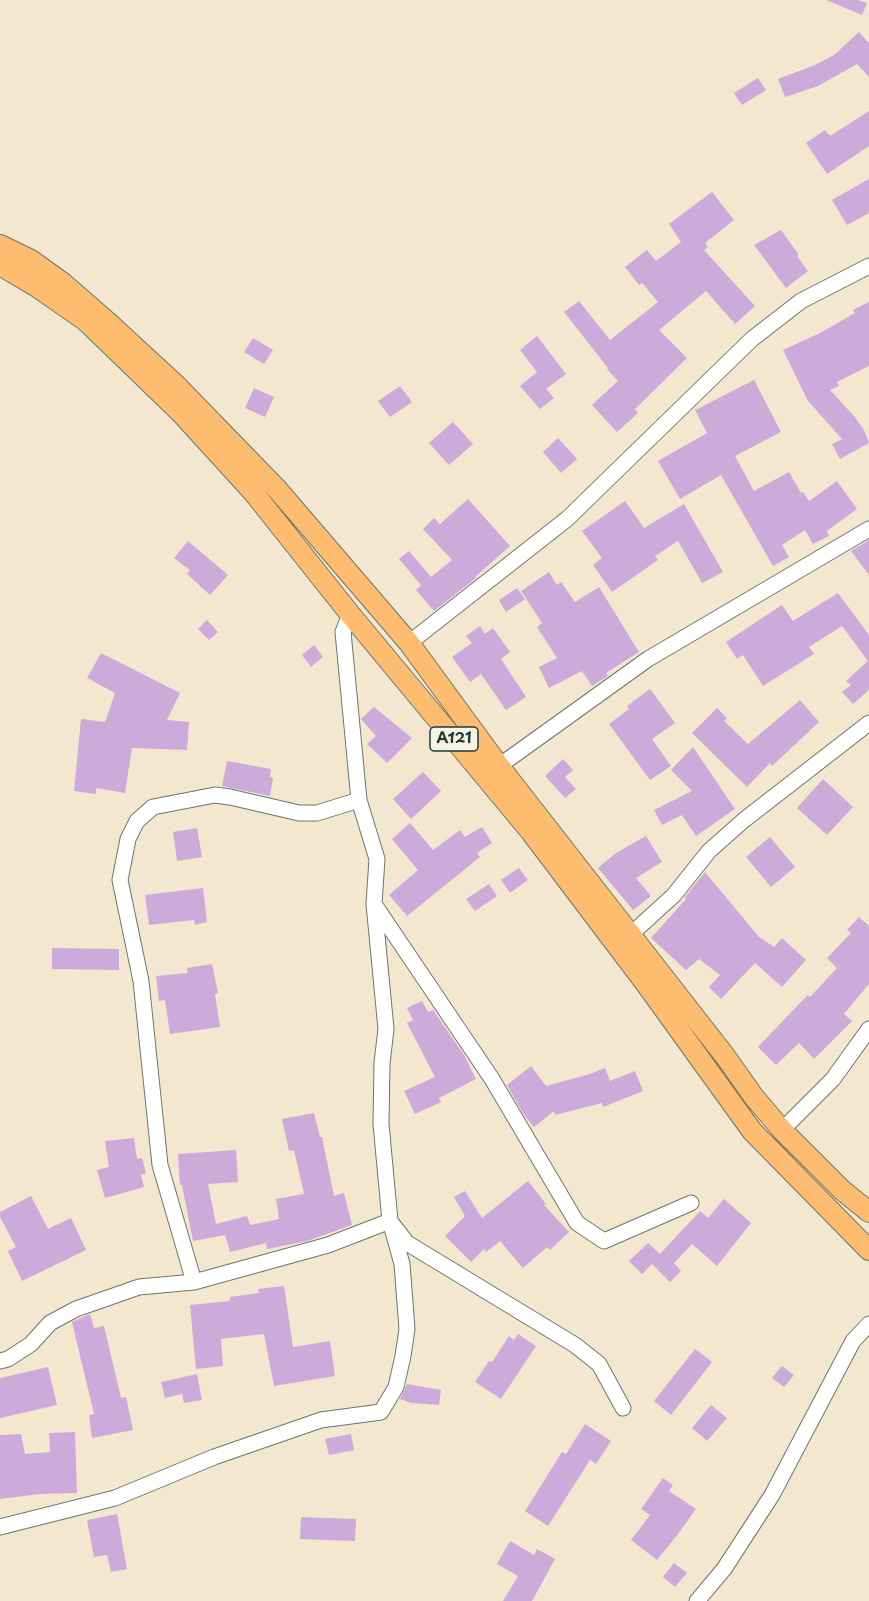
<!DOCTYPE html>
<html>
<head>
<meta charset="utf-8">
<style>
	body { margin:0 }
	canvas { display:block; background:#f3e7d0 }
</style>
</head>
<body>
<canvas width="869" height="1601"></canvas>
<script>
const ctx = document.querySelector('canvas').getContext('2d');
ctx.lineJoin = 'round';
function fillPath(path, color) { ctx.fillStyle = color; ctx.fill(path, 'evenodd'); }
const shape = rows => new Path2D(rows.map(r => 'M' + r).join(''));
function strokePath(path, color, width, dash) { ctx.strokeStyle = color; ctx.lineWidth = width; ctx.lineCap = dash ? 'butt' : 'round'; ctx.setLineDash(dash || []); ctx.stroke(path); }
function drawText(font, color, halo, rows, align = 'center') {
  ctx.font = font + ' "Playpen Sans",sans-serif'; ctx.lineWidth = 5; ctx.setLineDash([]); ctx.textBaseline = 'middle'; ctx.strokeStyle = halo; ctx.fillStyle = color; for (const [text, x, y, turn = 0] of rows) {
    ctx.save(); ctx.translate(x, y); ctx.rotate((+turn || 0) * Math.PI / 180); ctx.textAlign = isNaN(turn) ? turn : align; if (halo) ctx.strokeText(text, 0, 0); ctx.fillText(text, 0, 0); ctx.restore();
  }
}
fillPath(shape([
	[826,0,858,0,867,3,862,15],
	[859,32,869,43,869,77,857,64,818,86,785,97,778,79,815,65,834,55],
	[758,78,766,90,742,105,734,93],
	[869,111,869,146,827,174,806,143,825,130,830,136],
	[869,179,869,213,847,225,832,200],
	[712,192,734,220,705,243,708,247,704,250,755,306,735,324,706,291,659,330,687,358,635,409,638,413,617,432,592,405,618,381,607,369,608,368,564,312,579,301,610,340,658,302,642,283,639,285,625,267,647,250,656,261,681,242,669,224],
	[781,230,799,255,797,256,808,271,786,288,754,245],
	[869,302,869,366,837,382,839,386,830,390,854,416,864,430,869,443,840,459,832,444,842,439,808,401,783,350,820,333,855,313,853,310],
	[537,336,566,374,546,389,554,398,540,409,520,386,537,372,520,350],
	[253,338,273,350,264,364,244,352],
	[754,380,781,432,735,456,754,491,789,472,801,493,803,492,809,501,837,481,857,509,827,531,829,536,813,544,805,530,782,545,789,557,773,566,721,475,680,499,658,461,707,433,695,410],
	[400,386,412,402,390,417,378,401],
	[254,388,274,397,265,417,245,408],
	[453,422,473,444,449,465,429,443],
	[558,438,577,459,561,473,543,452],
	[468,499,510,546,475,577,476,578,434,611,416,590,421,585,399,559,409,551,431,577,452,560,423,529,434,518,440,524],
	[625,501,644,528,684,504,723,572,702,583,678,541,655,556,658,560,612,592,593,565,602,558,582,531],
	[869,540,869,575,851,551],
	[188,541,228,575,210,595,187,574,190,570,174,558],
	[549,572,557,585,561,582,575,602,599,587,639,652,606,673,608,676,592,686,582,671,549,688,539,667,557,658,537,627,542,623,521,591],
	[517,588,525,599,506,612,499,600],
	[838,593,869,635,869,690,853,704,842,692,851,685,846,681,868,661,842,626,809,647,814,654,763,686,743,655,737,659,726,642,782,605,793,621],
	[207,620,218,632,209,640,198,629],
	[480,626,485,634,493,628,510,652,501,659,526,697,506,710,481,674,470,682,452,657,472,643,466,636],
	[314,645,323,657,311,667,302,655],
	[101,653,180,693,167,720,189,722,187,750,132,748,125,793,96,788,96,794,74,791,81,719,105,722,115,693,87,678],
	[650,689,675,723,652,739,671,766,650,780,609,724,629,709,627,706],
	[800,700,819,722,772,766,770,763,747,787,692,733,717,708,727,718,724,721,748,744],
	[374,707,412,738,387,763,367,744,376,736,361,719],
	[693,747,735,809,696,836,682,815,662,825,654,810,692,791,671,770],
	[563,759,573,770,565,777,576,789,565,798,545,776],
	[227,761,271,769,270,777,273,778,270,796,222,786],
	[423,772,441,791,411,819,393,799],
	[823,779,853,807,827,835,797,808],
	[410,823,433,850,460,830,465,837,482,827,492,843,477,853,480,857,407,916,389,895,418,870,392,839],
	[197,828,202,857,177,861,173,832],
	[646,836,662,862,636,878,651,896,633,910,598,868,616,853],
	[770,837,795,867,771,887,746,857],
	[519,868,528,880,510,893,501,880],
	[705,872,759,937,774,947,782,938,806,960,782,987,755,963,721,999,709,987,720,975,699,959,686,970,651,938,686,899,685,897],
	[489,884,497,896,475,911,466,899],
	[203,888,207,922,195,925,194,920,149,925,145,895],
	[859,917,869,926,869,984,844,1014,852,1021,814,1059,799,1043,776,1065,758,1047,797,1006,808,995,810,997,837,968,827,958,851,933,847,930],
	[52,948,119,949,119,970,52,969],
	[212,964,218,993,215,994,220,1027,170,1034,165,1000,159,1001,156,976,188,973,187,968],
	[422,1001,428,1012,433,1010,464,1055,476,1079,439,1098,441,1102,415,1114,404,1091,435,1077,407,1023,413,1020,407,1008],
	[531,1066,546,1086,590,1074,605,1068,610,1081,635,1071,643,1091,603,1107,602,1103,555,1115,554,1111,534,1127,524,1115,507,1085],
	[314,1113,320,1137,322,1137,334,1196,344,1193,352,1225,307,1241,267,1249,266,1243,230,1252,225,1235,193,1241,182,1185,180,1185,178,1154,236,1150,238,1182,208,1184,216,1224,247,1216,250,1225,279,1219,276,1199,304,1194,294,1150,289,1151,282,1119],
	[134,1138,137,1159,142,1158,146,1173,141,1175,144,1187,105,1198,97,1170,109,1167,105,1141],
	[528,1181,546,1204,544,1205,569,1232,550,1250,547,1247,523,1268,500,1241,486,1252,484,1249,471,1262,445,1236,465,1216,454,1197,465,1191,482,1218],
	[31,1196,48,1229,71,1218,86,1250,22,1281,8,1251,16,1247,0,1217,0,1212],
	[724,1199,751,1223,717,1266,692,1244,674,1263,681,1271,670,1282,652,1264,642,1274,629,1261,648,1243,660,1254,700,1211,708,1218],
	[284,1286,293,1347,330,1341,335,1376,274,1386,264,1334,221,1339,223,1366,196,1369,190,1305,230,1301,230,1297,259,1293,258,1289],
	[90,1314,94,1328,104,1326,121,1398,126,1397,133,1430,92,1438,89,1415,94,1414,72,1322],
	[518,1334,536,1346,501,1399,475,1382,489,1361,492,1362,509,1336,514,1340],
	[695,1349,712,1362,671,1415,654,1401],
	[782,1366,794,1375,784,1387,772,1378],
	[48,1367,57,1405,0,1418,0,1378],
	[197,1374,202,1400,184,1403,182,1394,165,1398,161,1382],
	[407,1384,441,1390,439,1405,412,1403,400,1399],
	[711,1405,727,1418,707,1441,692,1428],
	[585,1424,611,1441,596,1464,590,1460,548,1526,525,1511,562,1452,566,1454],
	[75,1432,77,1493,40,1494,0,1499,0,1435,21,1434,25,1454,50,1452,49,1433],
	[351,1434,354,1450,329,1455,325,1439],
	[663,1478,673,1485,669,1491,696,1509,678,1534,657,1560,631,1540,650,1515,641,1509],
	[117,1514,127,1569,111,1572,107,1555,94,1557,87,1520],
	[301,1517,356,1519,355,1541,300,1539],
	[510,1541,534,1555,537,1549,555,1559,532,1601,503,1601,518,1576,497,1564],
	[674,1563,687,1573,675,1587,663,1577]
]), '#ccaada');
const minor = shape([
	[409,643,567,519,752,339,801,301,869,266],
	[499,766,648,659,869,529],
	[376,907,492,1079,577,1223,604,1241,691,1203],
	[629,936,674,895,709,851,744,820,869,723],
	[782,1130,833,1079,869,1029],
	[194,1282,160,1165,141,981,120,880,128,839,137,821,153,807,215,795,230,797,299,813,317,813,359,800],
	[0,1361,8,1359,31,1344,50,1323,76,1309,139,1287,194,1282,328,1245,390,1221,407,1243,575,1345,599,1364,623,1408],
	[0,1527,115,1498,214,1457,321,1420,381,1412,396,1387,403,1356,407,1329,402,1264,390,1221,381,1124,382,1063,386,1029,374,904,377,859,359,800,343,632,350,614],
	[697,1601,724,1569,772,1495,853,1341,869,1324]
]);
const major = shape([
	[0,245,31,260,63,283,110,324,175,384,277,489,409,643,499,766,725,1056,754,1097,782,1130,842,1190,869,1212],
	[0,265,37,287,86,321,181,413,253,492,350,614,531,832,646,984,752,1131,869,1250]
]);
strokePath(minor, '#69786b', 17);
strokePath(major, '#69786b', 22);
strokePath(minor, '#fff', 15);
strokePath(major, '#febc70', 20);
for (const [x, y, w] of [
	[454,739,48]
]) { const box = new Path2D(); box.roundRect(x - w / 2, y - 12, w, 24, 4.5); ctx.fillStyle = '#f7f3e8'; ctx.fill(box); strokePath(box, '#1f3d34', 1.5); }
drawText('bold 15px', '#1f3d34', null, [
	["A121",454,739]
]);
</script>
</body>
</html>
